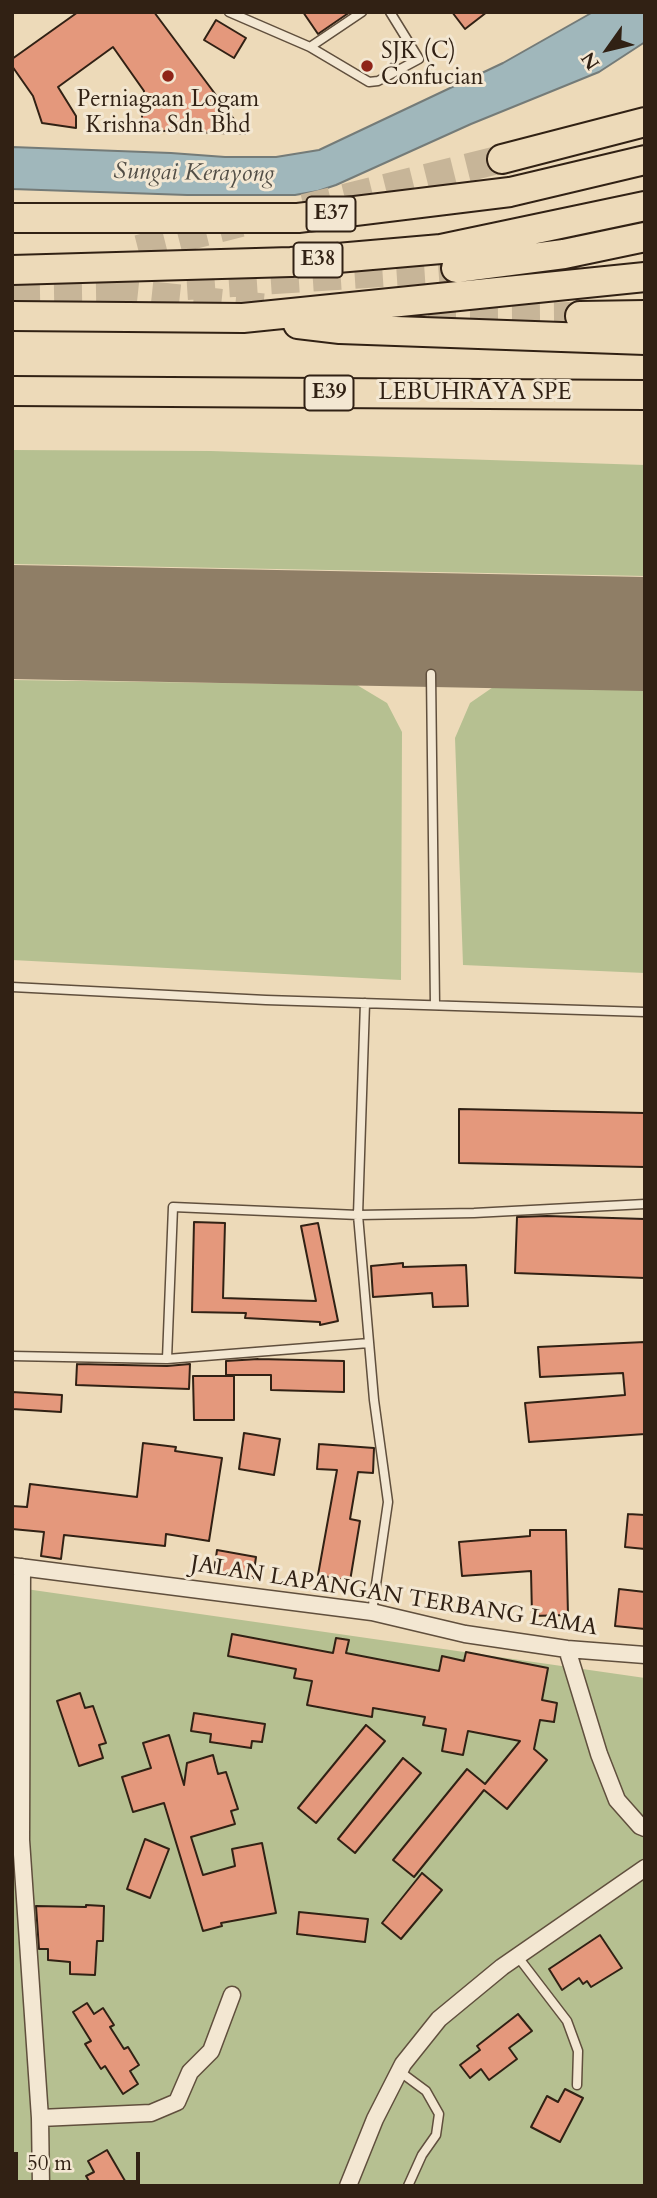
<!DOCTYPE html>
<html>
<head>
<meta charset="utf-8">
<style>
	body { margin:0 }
	#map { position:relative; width:657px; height:2198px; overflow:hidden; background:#eddab9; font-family:Cardo,serif }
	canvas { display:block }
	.frame { position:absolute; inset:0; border:14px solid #312114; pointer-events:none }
	.north { position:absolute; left:573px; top:14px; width:70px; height:70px; -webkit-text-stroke:5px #f3e7d2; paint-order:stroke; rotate:236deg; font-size:19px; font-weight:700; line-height:28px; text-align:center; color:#312114 }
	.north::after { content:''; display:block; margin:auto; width:24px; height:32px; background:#312114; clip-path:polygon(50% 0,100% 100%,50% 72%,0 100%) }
	.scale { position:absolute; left:14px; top:2152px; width:126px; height:32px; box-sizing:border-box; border:4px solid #312114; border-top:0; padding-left:9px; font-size:21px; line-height:24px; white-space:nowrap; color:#312114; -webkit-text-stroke:5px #f3e7d2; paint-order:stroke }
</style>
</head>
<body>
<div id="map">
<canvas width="657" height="2198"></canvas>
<div class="frame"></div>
<div class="north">N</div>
<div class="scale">50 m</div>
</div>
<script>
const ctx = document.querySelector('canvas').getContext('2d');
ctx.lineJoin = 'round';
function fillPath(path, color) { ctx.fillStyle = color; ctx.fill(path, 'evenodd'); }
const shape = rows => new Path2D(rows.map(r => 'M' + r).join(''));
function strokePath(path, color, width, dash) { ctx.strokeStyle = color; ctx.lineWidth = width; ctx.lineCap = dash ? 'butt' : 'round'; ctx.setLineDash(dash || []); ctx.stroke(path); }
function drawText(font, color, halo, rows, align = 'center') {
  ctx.font = font + ' Cardo,serif'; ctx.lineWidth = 6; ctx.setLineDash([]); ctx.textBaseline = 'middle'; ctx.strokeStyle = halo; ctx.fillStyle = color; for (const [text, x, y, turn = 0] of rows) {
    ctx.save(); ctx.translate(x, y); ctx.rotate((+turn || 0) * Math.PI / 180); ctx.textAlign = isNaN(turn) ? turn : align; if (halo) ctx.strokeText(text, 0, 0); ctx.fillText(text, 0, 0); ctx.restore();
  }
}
fillPath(shape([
	[12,450,211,451,645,465,645,576,12,564],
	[12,680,357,685,387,703,402,732,401,980,12,960],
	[499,683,645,686,645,973,463,965,455,738,470,703],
	[12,1587,645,1678,645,2186,12,2186]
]), '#b6c091');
const water = shape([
	[593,12,645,12,645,42,599,72,471,124,336,185,318,191,295,195,187,195,12,189,12,147,171,153,225,157,276,157,319,150,503,63,593,12]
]);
fillPath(water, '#a0b7bb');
strokePath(water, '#747b78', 2);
strokePath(shape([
	[12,622,645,634]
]), '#8f7e66', 114);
const building = shape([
	[78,12,154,12,245,134,141,130,144,91,113,47,58,87,76,116,76,128,42,123,33,96,12,66,12,59,78,12],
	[303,12,350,12,318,34,303,12],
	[452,12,487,12,465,29,452,12],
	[216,20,246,38,234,58,204,40,216,20],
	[459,1109,645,1113,645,1167,459,1163,459,1109],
	[547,1216,645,1219,645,1278,515,1273,517,1217,547,1216],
	[194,1222,225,1223,223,1298,316,1301,301,1226,318,1223,338,1321,320,1325,320,1322,245,1318,246,1313,192,1312,194,1222],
	[403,1263,403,1267,466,1265,468,1306,433,1307,432,1293,373,1297,371,1266,403,1263],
	[645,1342,645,1434,529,1442,525,1403,625,1395,623,1373,540,1377,538,1347,645,1342],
	[258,1359,344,1361,344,1392,271,1390,271,1375,226,1375,226,1361,258,1359],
	[77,1364,167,1366,190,1364,189,1389,76,1385,77,1364],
	[193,1376,234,1376,234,1420,194,1420,193,1376],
	[12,1392,62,1395,61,1412,12,1409,12,1392],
	[244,1433,280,1439,274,1475,239,1469,244,1433],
	[143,1443,176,1447,175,1451,222,1458,209,1541,166,1534,165,1546,64,1535,61,1559,41,1556,44,1532,12,1529,12,1506,27,1507,30,1484,137,1497,143,1443],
	[319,1444,374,1448,373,1473,358,1472,350,1519,360,1521,350,1581,318,1575,337,1470,317,1469,319,1444],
	[628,1514,645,1515,645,1549,625,1547,628,1514],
	[530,1530,566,1530,568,1615,532,1616,531,1571,462,1576,459,1542,530,1536,530,1530],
	[217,1550,256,1557,253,1578,214,1572,217,1550],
	[619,1589,645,1592,645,1629,615,1626,619,1589],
	[232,1634,333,1653,336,1638,349,1640,346,1653,439,1671,442,1656,464,1661,466,1652,548,1668,542,1700,557,1703,554,1722,540,1720,534,1749,547,1760,507,1809,484,1790,414,1877,393,1860,467,1769,485,1784,520,1741,468,1731,463,1755,442,1751,446,1729,423,1725,425,1717,373,1708,372,1717,307,1705,312,1681,294,1678,296,1669,228,1656,232,1634],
	[80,1693,85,1708,93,1706,106,1743,99,1745,103,1758,79,1766,57,1701,80,1693],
	[194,1713,265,1724,262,1742,252,1741,251,1748,210,1742,211,1734,191,1731,194,1713],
	[366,1725,385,1741,316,1823,298,1808,366,1725],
	[169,1735,184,1785,187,1763,213,1755,218,1774,226,1772,238,1809,231,1811,235,1824,191,1837,203,1875,235,1866,232,1849,262,1843,276,1913,221,1923,222,1926,203,1931,164,1803,133,1812,122,1777,151,1768,143,1743,169,1735],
	[403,1758,421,1773,355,1853,338,1839,403,1758],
	[145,1839,169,1849,150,1898,127,1889,145,1839],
	[422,1873,442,1890,401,1939,382,1923,422,1873],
	[86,1905,104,1906,103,1941,97,1941,95,1975,70,1974,70,1962,48,1960,48,1949,39,1949,36,1906,86,1907,86,1905],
	[299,1912,368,1919,365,1942,297,1934,299,1912],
	[600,1935,622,1968,591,1987,587,1981,583,1984,579,1978,562,1990,549,1969,600,1935],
	[87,2003,94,2014,103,2008,114,2025,110,2027,124,2049,128,2047,139,2065,130,2071,138,2084,123,2094,105,2066,101,2069,85,2044,91,2041,73,2012,87,2003],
	[518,2014,532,2031,509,2048,517,2059,489,2080,481,2069,470,2078,460,2065,480,2050,477,2046,518,2014],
	[565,2089,583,2098,560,2142,531,2127,547,2096,558,2102,565,2089],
	[107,2150,128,2186,92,2186,86,2176,94,2172,88,2161,107,2150]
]);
fillPath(building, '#e4987c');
strokePath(building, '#312114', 2);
strokePath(shape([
	[304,208,502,159],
	[138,249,241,223],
	[187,286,456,268],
	[110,291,269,308],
	[12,292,129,290],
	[386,318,580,316]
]), '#c7b598', 28, [28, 14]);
const service = shape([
	[229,12,310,47,369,82,378,81,419,59,390,12],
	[310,47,362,12],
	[431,674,435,1005],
	[12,987,266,1000,645,1012],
	[365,1003,358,1215,374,1400,388,1502,372,1612],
	[12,1356,167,1359,369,1343],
	[167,1359,173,1207,358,1215,474,1213,645,1204],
	[518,1957,567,2021,578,2051,577,2085],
	[399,2071,426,2091,439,2114,436,2135,422,2155,408,2186]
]);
const minor = shape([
	[12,1566,372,1612,465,1634,567,1649,645,1655],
	[22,1567,21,1840,40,2118,41,2186],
	[567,1649,599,1754,617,1800,640,1826,645,1828],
	[40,2118,151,2113,177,2102,190,2072,211,2051,232,1995],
	[348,2186,375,2119,403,2064,439,2019,502,1967,645,1868]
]);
const motorway = shape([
	[502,159,645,122],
	[12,218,298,218,510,192,645,160],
	[456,268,564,254,645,237],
	[12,270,291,262,441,249,645,206],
	[12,316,243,318,645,277],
	[580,316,645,315],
	[298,324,340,329,645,340],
	[12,391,645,395]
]);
strokePath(service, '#604f3d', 11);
strokePath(minor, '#604f3d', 19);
strokePath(motorway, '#312114', 32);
strokePath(service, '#f3e7d2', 8);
strokePath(minor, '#f3e7d2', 16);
strokePath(motorway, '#eddab9', 28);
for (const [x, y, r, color] of [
	[367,66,7,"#8f2418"],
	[168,76,7,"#8f2418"]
]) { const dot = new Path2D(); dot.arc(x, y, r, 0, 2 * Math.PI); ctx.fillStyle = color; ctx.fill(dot); strokePath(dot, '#f3e7d2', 2.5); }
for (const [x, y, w] of [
	[331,214,49],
	[318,260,49],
	[329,393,49]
]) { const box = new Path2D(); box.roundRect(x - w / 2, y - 17.5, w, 35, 5); ctx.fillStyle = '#f3e7d2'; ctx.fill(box); strokePath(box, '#312114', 2); }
drawText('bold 21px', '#312114', null, [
	["E37",331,214],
	["E38",318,260],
	["E39",329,393]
]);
drawText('23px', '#312114', '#f3e7d2', [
	["SJK (C)",381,53],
	["Confucian",381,79],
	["Perniagaan Logam",168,101,"center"],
	["Krishna Sdn Bhd",168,127,"center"]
], 'left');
drawText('23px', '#312114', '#f3e7d2', [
	["LEBUHRAYA SPE",475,394],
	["JALAN LAPANGAN TERBANG LAMA",394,1597,9]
]);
drawText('italic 24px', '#524e46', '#f3e7d2', [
	["Sungai Kerayong",194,174,1]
]);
</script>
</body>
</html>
